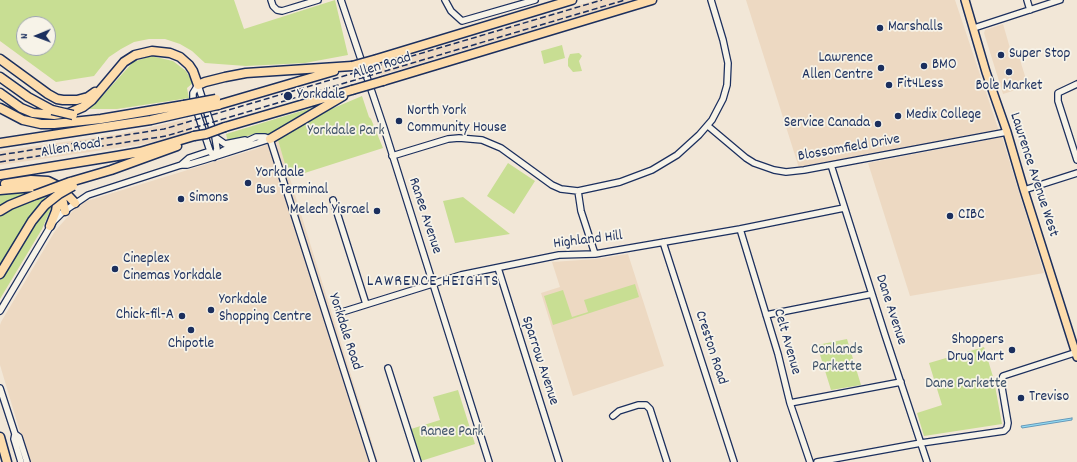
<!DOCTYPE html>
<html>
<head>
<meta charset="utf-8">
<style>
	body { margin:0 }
	#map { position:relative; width:1077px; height:462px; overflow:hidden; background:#f2e7d7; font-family:Dekko,sans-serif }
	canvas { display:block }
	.north { position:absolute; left:16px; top:16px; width:40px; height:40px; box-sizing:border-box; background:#f7f3e8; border:1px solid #9fa5b1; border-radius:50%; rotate:269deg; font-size:11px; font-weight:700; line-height:16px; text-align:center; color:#1b2f5e }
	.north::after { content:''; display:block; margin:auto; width:14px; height:18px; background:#1b2f5e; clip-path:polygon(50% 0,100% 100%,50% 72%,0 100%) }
</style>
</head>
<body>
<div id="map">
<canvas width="1077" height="462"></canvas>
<div class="north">N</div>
</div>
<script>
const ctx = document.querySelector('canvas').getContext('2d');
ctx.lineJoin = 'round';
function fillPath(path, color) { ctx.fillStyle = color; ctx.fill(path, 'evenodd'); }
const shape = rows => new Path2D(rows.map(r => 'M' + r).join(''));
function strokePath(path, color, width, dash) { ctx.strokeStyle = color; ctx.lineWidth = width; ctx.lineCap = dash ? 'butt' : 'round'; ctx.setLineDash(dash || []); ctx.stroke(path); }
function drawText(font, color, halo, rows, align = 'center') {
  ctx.font = font + ' Dekko,sans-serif'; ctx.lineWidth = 3.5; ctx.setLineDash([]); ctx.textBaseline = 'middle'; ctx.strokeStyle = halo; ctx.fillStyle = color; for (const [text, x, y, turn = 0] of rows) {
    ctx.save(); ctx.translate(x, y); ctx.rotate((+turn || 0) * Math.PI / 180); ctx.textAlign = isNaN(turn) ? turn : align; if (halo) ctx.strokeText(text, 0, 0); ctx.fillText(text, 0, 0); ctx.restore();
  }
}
fillPath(shape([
	[596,0,633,0,381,75,378,65],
	[746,0,955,0,999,131,799,168],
	[1003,24,1012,55,1018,53,1028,86,1003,94,984,33,985,30],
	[188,119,192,131,167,139,145,144,0,165,0,151,120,134],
	[1002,137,1044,273,910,296,868,163],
	[278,140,378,462,29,462,0,365,0,325,1,322,55,231,80,203,256,149],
	[628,254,664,366,573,396,541,293,560,287,552,262,596,259]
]), '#edd9c2');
fillPath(shape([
	[0,0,234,0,244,29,335,0,348,55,305,63,246,66,205,63,192,51,180,44,165,39,149,39,134,42,121,49,109,57,94,76,56,82,0,41],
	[24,24,48,24,48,48,24,48],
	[562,45,565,58,544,64,541,51],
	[579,53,582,56,579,61,582,71,573,72,568,66,568,59,570,54],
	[151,56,173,61,186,71,193,83,187,88,189,98,117,109,87,109,98,101,133,62],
	[362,96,369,117,371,119,383,148,289,178,278,140,315,116],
	[318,106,269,136,262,133,254,134,228,142,226,134],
	[508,163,535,181,514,214,487,196],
	[41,190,0,208,0,193],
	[43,196,48,199,24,227,0,266,0,216,7,211],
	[463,197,510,234,455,243,443,201],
	[53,204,42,229,0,299,0,280,40,217],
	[635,284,639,297,553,325,544,296,563,290,572,317,588,312,584,300],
	[847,339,861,385,831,390,817,345],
	[984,347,994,380,1002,424,924,436,917,413,942,405,929,363],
	[458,390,475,444,421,461,411,429,440,420,433,397]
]), '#c8de93');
const water = shape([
	[1072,418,1072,420,1022,428,1021,426,1072,418]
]);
fillPath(water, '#94def6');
strokePath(water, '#6498b9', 1);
const minor = shape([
	[271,0,273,6,277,10,282,11,318,0],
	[341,0,384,128,489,462],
	[445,0,451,11,462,21,535,0],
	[1027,0,1030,10],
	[974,28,1060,0],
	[1077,84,1058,93,1058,101,1077,160],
	[198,85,193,93,193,100,210,151,214,157],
	[198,85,215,137,217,149,214,157],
	[708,126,746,158,754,163,774,170,786,172,804,170,1007,132],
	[215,137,225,144,245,140],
	[392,156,448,139,459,138,482,140,501,148,552,185,561,189,578,191,620,182,652,170,677,155,699,135,712,120,723,99,727,85,728,63,723,40,711,0],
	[214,157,224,150,241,144,256,137,265,137,270,139,373,462],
	[181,165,189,158,210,151],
	[831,165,885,335,927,462],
	[1024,190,1077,173],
	[578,191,581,211,595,254],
	[333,200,366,304],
	[740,229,778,354,790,403,810,462],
	[663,242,734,462],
	[498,268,559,462],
	[0,311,53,222,63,212,88,195,181,165,187,165,204,160,270,139],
	[339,313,461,275,559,255,595,254,740,229,844,208],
	[766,315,872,294],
	[388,368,418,462],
	[0,388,15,434,14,439,21,462],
	[790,403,901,382],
	[613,416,619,411,638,405,646,405,650,409,667,462],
	[15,434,19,437,27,462],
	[817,462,921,443,1004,431,1007,428,1008,423,1001,382,1003,376,1077,352]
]);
const major = shape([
	[965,0,986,72,1007,132,1024,190,1077,357]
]);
const highway = shape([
	[0,59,48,94,57,99,63,100,77,100,88,97,95,92],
	[377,59,572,0],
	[0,77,28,97,52,110],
	[383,81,652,0],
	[0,93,21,108,33,113,54,115,69,113,83,107,92,100,124,62,135,55,152,51,170,53,180,57,189,65,193,71,198,85,205,82,225,77,246,73,352,66],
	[218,105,334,71],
	[0,108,23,120,41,124,54,124,101,119,184,105],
	[225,127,352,90],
	[270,139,343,96],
	[0,143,151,120,186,112],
	[0,175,117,156,140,152,194,136],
	[70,182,111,170,177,146],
	[5,184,31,180,48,181,60,187,75,203],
	[0,190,34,187,47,189,55,196,57,204,56,211,50,226],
	[60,190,65,211],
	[0,211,10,205,35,195],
	[0,274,32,221,45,205],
	[0,437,7,462]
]);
strokePath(minor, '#1b2f5e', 8);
strokePath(major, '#1b2f5e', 10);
strokePath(highway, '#1b2f5e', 11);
strokePath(minor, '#f7f3e8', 5.5);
strokePath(major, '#fddcac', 7);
strokePath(highway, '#fddcac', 8);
strokePath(shape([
	[0,155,164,129,602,0],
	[0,162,166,136,625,0]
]), '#1b2f5e', 1.5, [6, 3]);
const highwayBridge = shape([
	[352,66,377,59],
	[352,90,383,81],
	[184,105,216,99],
	[52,110,73,115],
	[186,112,218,105],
	[194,136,206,134,225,127],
	[35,195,70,182],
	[45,205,59,194,73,186]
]);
strokePath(highwayBridge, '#1b2f5e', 11, []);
strokePath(highwayBridge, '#fddcac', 8);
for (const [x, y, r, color] of [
	[880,28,4,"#1b2f5e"],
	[1001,55,4,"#1b2f5e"],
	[924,66,4,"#1b2f5e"],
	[881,68,4,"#1b2f5e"],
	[1009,72,4,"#1b2f5e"],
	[889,85,4,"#1b2f5e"],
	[288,96,5,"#1b2f5e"],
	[898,116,4,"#1b2f5e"],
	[399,121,4,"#1b2f5e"],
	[878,124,4,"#1b2f5e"],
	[248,183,4,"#1b2f5e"],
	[181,199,4,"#1b2f5e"],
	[377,211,4,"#1b2f5e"],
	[950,216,4,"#1b2f5e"],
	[115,269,4,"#1b2f5e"],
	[211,310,4,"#1b2f5e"],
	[182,316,4,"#1b2f5e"],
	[191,330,4,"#1b2f5e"],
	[1012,350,4,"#1b2f5e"],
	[1021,398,4,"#1b2f5e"]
]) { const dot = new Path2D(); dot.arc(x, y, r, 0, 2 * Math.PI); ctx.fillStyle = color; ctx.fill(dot); strokePath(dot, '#f7f3e8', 1.5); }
drawText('15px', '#1b2f5e', '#f7f3e8', [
	["Marshalls",888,28],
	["Super Stop",1009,55],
	["Lawrence",873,59,"right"],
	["Allen Centre",873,76,"right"],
	["BMO",932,66],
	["Fit4Less",897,85],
	["Bole Market",1009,87,"center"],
	["Yorkdale",297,96],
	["North York",407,112],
	["Community House",407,129],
	["Medix College",906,116],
	["Service Canada",870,124,"right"],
	["Yorkdale",256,174],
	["Bus Terminal",256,191],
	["Simons",189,199],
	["Melech Yisrael",369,211,"right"],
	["CIBC",958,216],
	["Cineplex",123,260],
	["Cinemas Yorkdale",123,277],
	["Yorkdale",219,301],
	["Shopping Centre",219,318],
	["Chick-fil-A",174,316,"right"],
	["Shoppers",1004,341,"right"],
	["Drug Mart",1004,358,"right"],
	["Chipotle",191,345,"center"],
	["Treviso",1029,398]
], 'left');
drawText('15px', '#1b2f5e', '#f7f3e8', [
	["Allen Road",382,67,-17],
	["Allen Road",71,149,-9],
	["Blossomfield Drive",849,149,-10],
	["Lawrence Avenue West",1033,175,72],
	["Ranee Avenue",424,216,72],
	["Highland Hill",588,241,-7],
	["Dane Avenue",890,310,72],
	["Yorkdale Road",344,332,72],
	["Celt Avenue",786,342,74],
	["Creston Road",710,348,72],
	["Sparrow Avenue",539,361,72]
]);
drawText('15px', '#3e5269', '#f7f3e8', [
	["Yorkdale Park",346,132],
	["Conlands",837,351],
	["Parkette",837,368],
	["Dane Parkette",966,385],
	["Ranee Park",452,433]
]);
ctx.letterSpacing = '1px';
drawText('16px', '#1b2f5e', '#f7f3e8', [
	["LAWRENCE HEIGHTS",433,283]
]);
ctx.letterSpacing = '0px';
</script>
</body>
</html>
